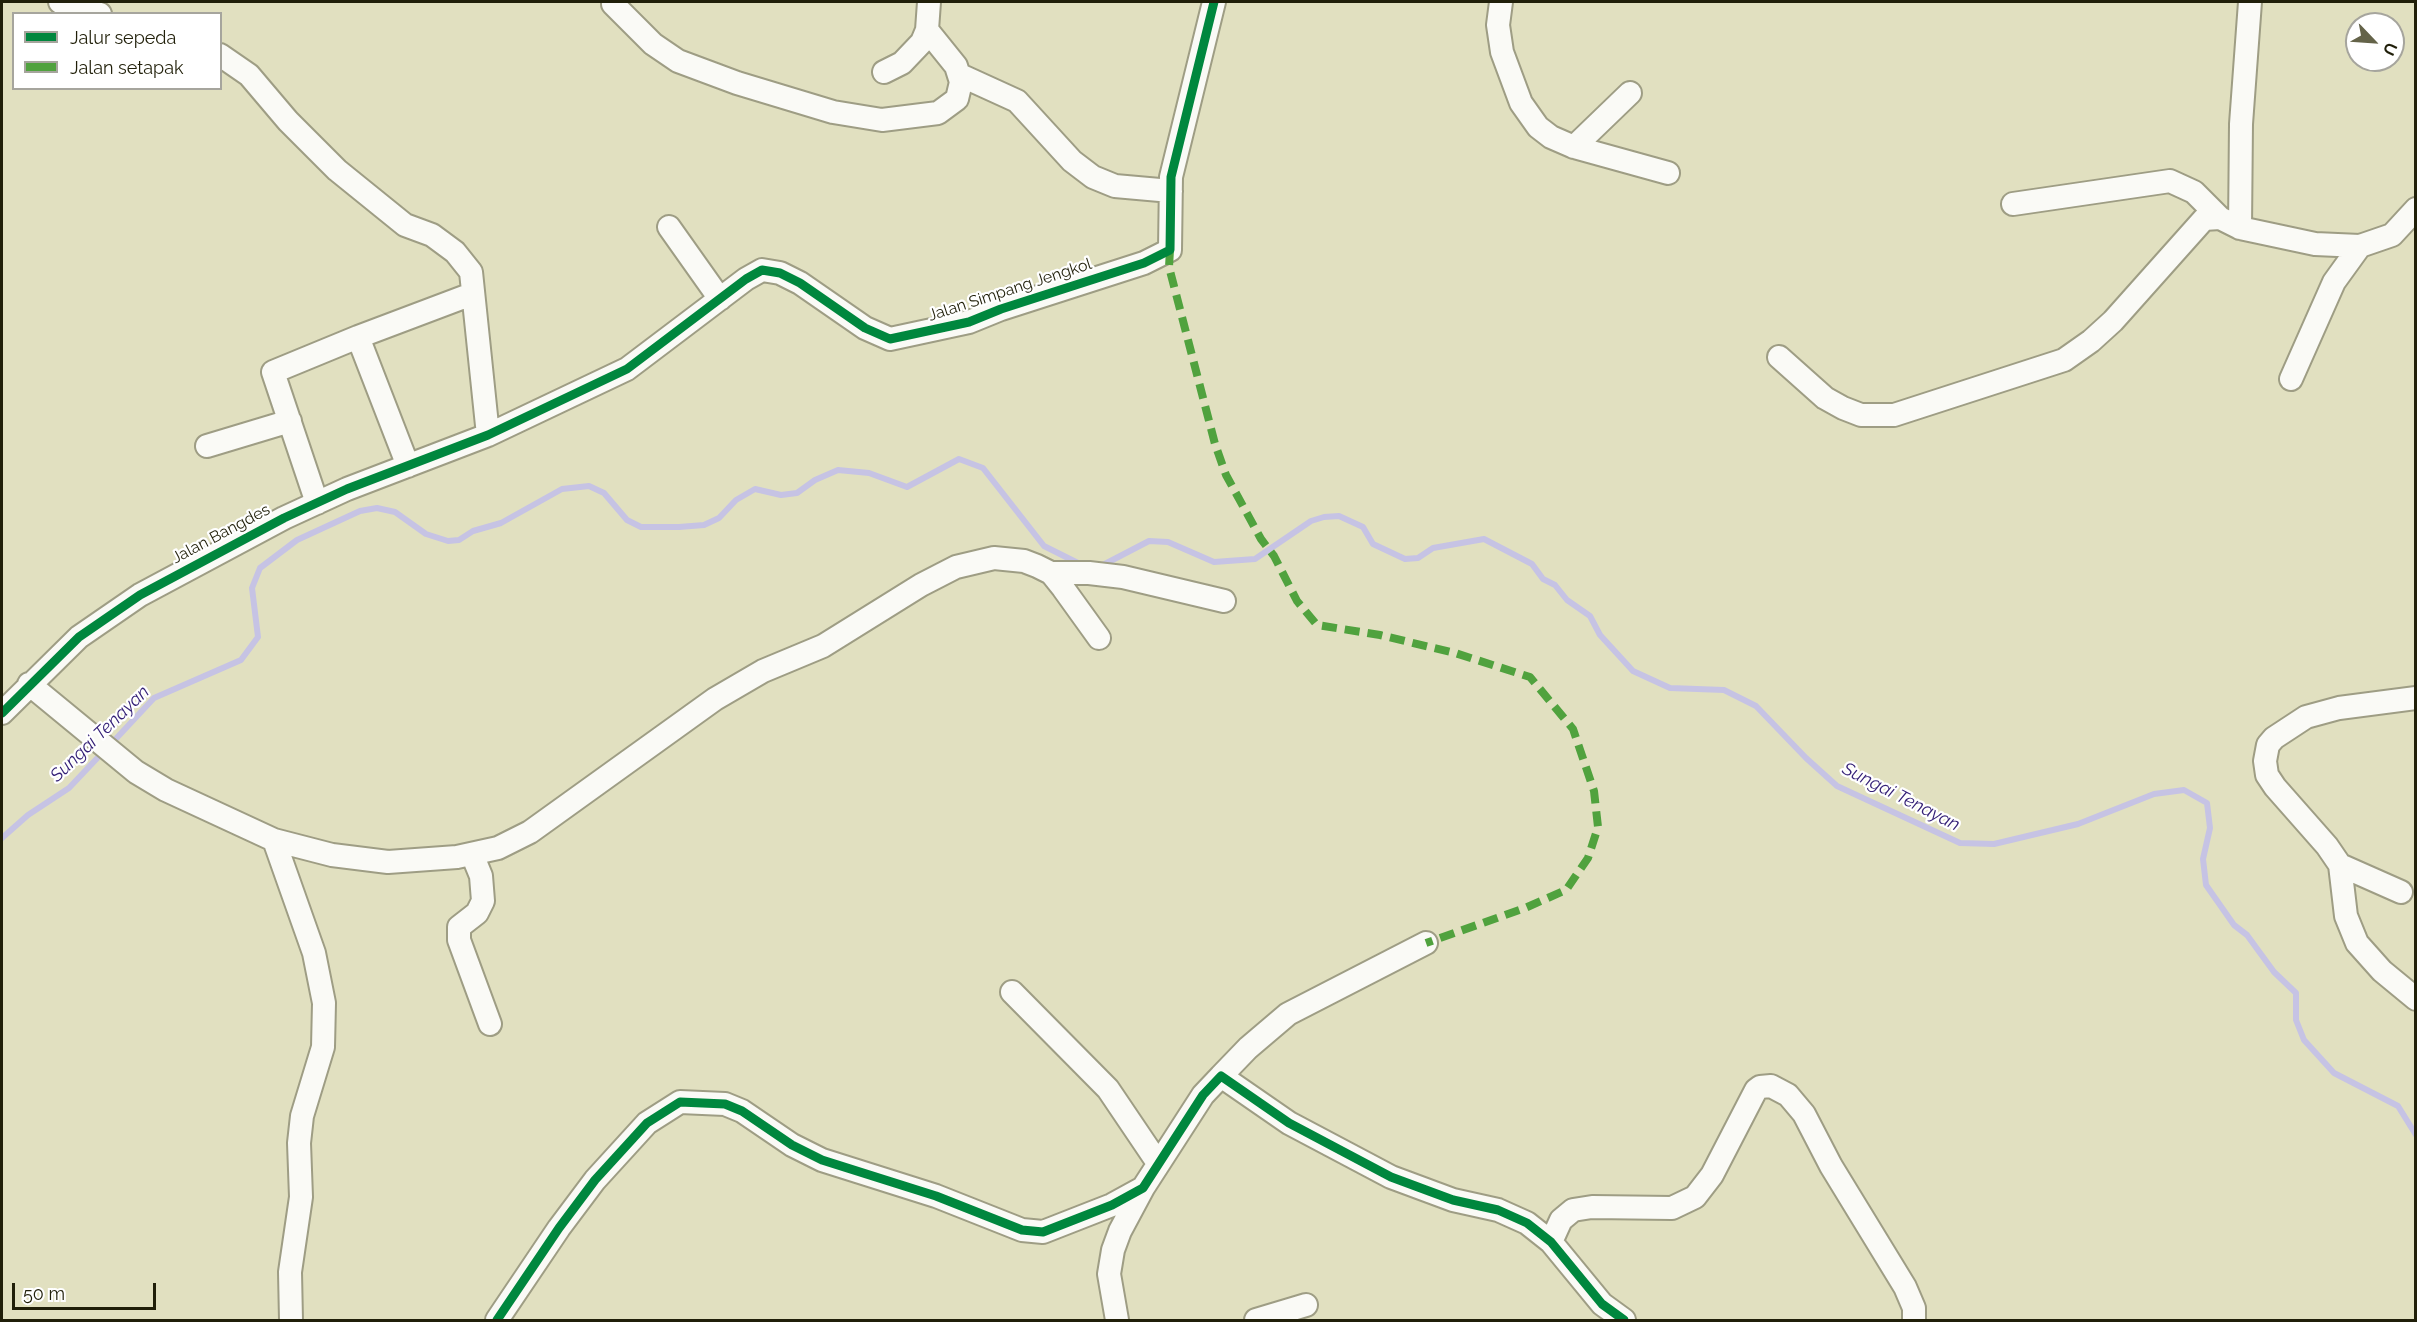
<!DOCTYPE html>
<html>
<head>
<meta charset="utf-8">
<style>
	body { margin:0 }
	#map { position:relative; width:2417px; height:1322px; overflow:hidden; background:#e1e0c0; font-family:Raleway,sans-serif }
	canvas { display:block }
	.frame { position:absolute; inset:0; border:3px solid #201f09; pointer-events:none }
	.legend { position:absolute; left:12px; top:12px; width:210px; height:78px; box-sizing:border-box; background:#fff; border:2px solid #a6a59d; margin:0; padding:8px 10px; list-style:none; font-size:18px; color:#201f09 }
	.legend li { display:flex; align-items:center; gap:12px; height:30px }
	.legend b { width:30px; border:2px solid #a6a59d }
	.north { position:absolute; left:2345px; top:12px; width:60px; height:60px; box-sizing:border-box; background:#fff; border:2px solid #a6a59d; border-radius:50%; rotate:115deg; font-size:16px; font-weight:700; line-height:24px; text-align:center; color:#201f09 }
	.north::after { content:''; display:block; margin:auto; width:21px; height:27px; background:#646349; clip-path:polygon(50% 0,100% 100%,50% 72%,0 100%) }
	.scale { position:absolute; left:12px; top:1283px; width:144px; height:27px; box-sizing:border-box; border:3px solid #201f09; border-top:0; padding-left:8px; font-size:18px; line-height:21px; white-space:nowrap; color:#201f09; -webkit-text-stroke:4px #fff; paint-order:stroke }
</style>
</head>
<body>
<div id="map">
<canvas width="2417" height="1322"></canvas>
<div class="frame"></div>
<ul class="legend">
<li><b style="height:8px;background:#00873e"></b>Jalur sepeda</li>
<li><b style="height:8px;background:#50a23e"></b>Jalan setapak</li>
</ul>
<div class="north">U</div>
<div class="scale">50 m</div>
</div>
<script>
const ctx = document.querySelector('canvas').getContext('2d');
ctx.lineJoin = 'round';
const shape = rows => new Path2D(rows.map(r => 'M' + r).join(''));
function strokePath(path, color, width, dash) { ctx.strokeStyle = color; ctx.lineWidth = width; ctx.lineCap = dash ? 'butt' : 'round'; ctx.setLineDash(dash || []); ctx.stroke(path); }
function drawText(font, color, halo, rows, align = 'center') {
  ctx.font = font + ' Raleway,sans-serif'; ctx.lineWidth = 4.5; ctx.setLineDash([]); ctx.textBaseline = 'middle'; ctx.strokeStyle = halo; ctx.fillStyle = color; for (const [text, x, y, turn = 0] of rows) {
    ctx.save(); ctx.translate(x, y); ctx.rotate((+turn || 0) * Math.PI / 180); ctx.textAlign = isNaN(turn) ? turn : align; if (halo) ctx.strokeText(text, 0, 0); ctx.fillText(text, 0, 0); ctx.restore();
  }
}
strokePath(shape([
	[1099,567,1149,541,1168,542,1214,562,1255,559,1311,521,1324,517,1339,516,1363,527,1373,544,1405,559,1418,558,1433,548,1484,539,1532,564,1543,579,1555,585,1567,600,1590,616,1600,635,1633,671,1670,688,1724,690,1756,706,1806,758,1837,786,1960,843,1994,844,2078,824,2154,794,2184,790,2207,803,2210,828,2203,859,2206,885,2234,925,2247,935,2274,972,2296,993,2296,1020,2304,1040,2334,1073,2398,1106,2416,1135],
	[111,744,154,698,241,660,258,637,252,588,260,568,297,540,360,511,377,508,395,512,426,534,448,541,459,540,473,531,501,523,562,489,589,486,604,493,627,520,641,527,679,527,704,525,719,518,736,500,755,489,781,495,797,493,815,480,838,470,869,473,907,487,959,459,983,468,1044,546,1078,563],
	[2,838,28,815,69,788,104,751]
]), '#c6c3e4', 6);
const minor = shape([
	[60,2,100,14],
	[1501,2,1498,25,1502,52,1521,103,1538,127,1551,137,1574,147,1668,173],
	[613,4,653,44,678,61,737,83,833,112,882,120,938,113,957,99,961,82,956,66,927,30],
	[220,55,249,75,288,121,337,170,405,225,432,235,455,252,471,272,488,435],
	[884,72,902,63,922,42,927,30,929,2],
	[960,75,1017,101,1072,161,1093,177,1115,186,1171,191],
	[1574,147,1630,93],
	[2013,204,2170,181,2194,192,2220,218],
	[669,227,720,299],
	[2240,228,2241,124,2250,2],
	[1779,357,1825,398,1843,408,1861,415,1894,415,2064,360,2091,341,2113,321,2204,219,2220,218,2240,228,2315,244,2360,246,2392,235,2416,209],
	[2291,379,2334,282,2360,246],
	[207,446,290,421],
	[408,466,358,337,472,294],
	[317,503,273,372,358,337],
	[1051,573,1089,573,1123,577,1224,601],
	[29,684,136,772,166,790,274,840,332,855,388,862,457,857,498,848,530,832,715,699,763,671,823,646,921,585,956,567,994,558,1024,561,1037,566,1051,573,1063,588,1099,638],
	[2416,698,2339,708,2306,717,2274,738,2268,745,2265,761,2267,775,2275,787,2327,846,2340,865,2346,916,2357,943,2382,971,2416,999],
	[2,713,79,637,140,595,284,518,347,489,488,435,627,369,746,279,762,270,780,273,800,283,865,328,890,339,969,322,1001,309,1144,263,1170,250,1171,177,1214,2],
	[274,840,314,953,324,1003,323,1047,302,1116,299,1143,301,1197,290,1272,291,1320],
	[472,854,481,876,483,901,477,913,459,927,459,940,490,1024],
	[2340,865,2401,892],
	[1012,992,1108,1089,1158,1163],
	[1221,1076,1248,1048,1288,1014,1426,943],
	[1551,1242,1561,1220,1573,1210,1592,1207,1672,1208,1695,1197,1712,1175,1756,1090,1760,1087,1771,1086,1788,1095,1804,1114,1831,1166,1905,1287,1914,1308,1914,1320],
	[497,1320,559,1228,595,1180,647,1123,680,1102,725,1104,742,1111,792,1145,822,1160,936,1196,1022,1230,1043,1232,1112,1205,1143,1188,1203,1095,1221,1076,1289,1123,1391,1177,1453,1200,1498,1210,1527,1223,1551,1242,1602,1304,1624,1320],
	[1117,1320,1109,1274,1113,1250,1120,1231,1143,1188],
	[1256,1320,1306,1305]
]);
strokePath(minor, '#9e9d84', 26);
strokePath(minor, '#fafaf6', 22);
strokePath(shape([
	[1170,250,1169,267,1215,444,1226,475,1261,539,1274,556,1297,601,1317,625,1380,635,1455,653,1530,677,1573,729,1594,791,1598,827,1588,858,1566,890,1525,908,1426,943]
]), '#50a23e', 8, [15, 8]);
strokePath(shape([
	[2,713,79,637,140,595,284,518,347,489,488,435,627,369,746,279,762,270,780,273,800,283,865,328,890,339,969,322,1001,309,1144,263,1170,250,1171,177,1214,2],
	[497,1320,559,1228,595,1180,647,1123,680,1102,725,1104,742,1111,792,1145,822,1160,936,1196,1022,1230,1043,1232,1112,1205,1143,1188,1203,1095,1221,1076,1289,1123,1391,1177,1453,1200,1498,1210,1527,1223,1551,1242,1602,1304,1624,1320]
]), '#00873e', 9);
drawText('16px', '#201f09', '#fff', [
	["Jalan Simpang Jengkol",1010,290,-18],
	["Jalan Bangdes",221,534,-28]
]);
drawText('italic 18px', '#352177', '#fff', [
	["Sungai Tenayan",100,734,-44],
	["Sungai Tenayan",1901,797,27]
]);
</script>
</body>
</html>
